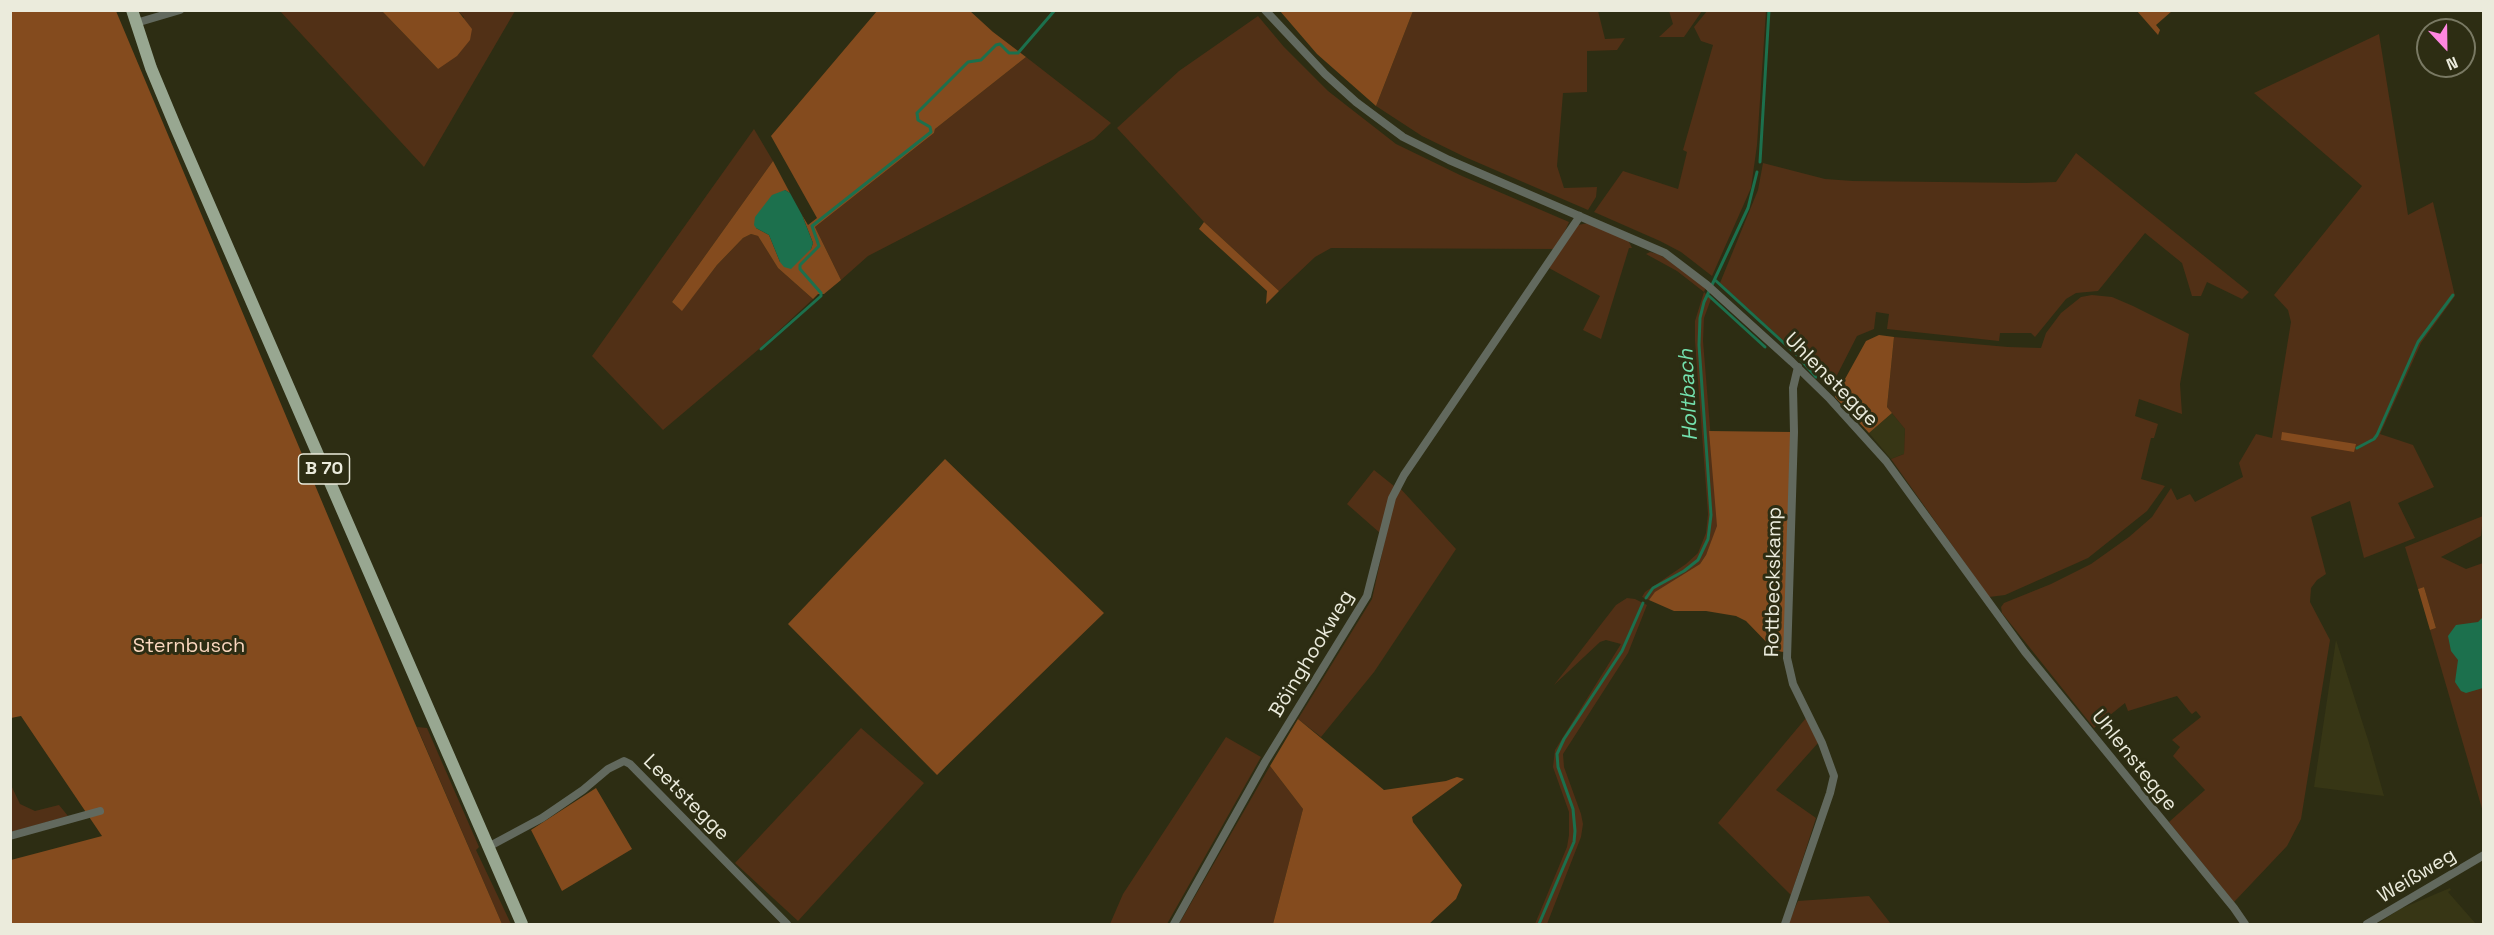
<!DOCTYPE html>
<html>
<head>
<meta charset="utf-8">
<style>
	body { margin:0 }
	#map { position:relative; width:2494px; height:935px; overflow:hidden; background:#2d2d13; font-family:"Space Grotesk",sans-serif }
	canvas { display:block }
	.frame { position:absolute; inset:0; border:12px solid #ebebdc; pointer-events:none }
	.north { position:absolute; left:2416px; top:18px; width:60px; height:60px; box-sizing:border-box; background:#2d2d13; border:2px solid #797963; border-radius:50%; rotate:158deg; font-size:16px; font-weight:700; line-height:24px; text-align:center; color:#ebebdc }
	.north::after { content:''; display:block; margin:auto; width:21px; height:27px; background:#fe86e0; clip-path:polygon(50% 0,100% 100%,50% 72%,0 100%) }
</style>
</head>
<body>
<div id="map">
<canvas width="2494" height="935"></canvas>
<div class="frame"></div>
<div class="north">N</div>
</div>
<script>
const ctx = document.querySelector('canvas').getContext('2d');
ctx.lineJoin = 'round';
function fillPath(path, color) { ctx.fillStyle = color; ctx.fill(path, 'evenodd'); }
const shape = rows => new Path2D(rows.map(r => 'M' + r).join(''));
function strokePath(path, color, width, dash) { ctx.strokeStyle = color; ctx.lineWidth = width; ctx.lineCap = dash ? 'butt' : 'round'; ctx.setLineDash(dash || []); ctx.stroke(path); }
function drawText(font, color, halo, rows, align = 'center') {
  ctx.font = font + ' "Space Grotesk",sans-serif'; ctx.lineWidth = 6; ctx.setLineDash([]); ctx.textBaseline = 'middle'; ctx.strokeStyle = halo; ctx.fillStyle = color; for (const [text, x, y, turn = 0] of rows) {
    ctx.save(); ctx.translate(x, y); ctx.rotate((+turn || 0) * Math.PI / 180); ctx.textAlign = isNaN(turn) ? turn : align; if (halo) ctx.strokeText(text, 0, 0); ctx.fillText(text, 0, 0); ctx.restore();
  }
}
fillPath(shape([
	[1892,413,1905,429,1904,454,1891,459,1869,433],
	[2336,640,2369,743,2384,796,2314,787],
	[2450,888,2451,890,2448,892,2476,924,2377,924,2400,909]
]), '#373615');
fillPath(shape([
	[280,11,382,11,438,69,464,17,458,11,515,11,424,167],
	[1413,11,1598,11,1605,39,1625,38,1617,50,1587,51,1587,92,1563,93,1557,166,1564,188,1597,187,1596,197,1588,210,1465,157,1422,136,1376,106],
	[1669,11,1669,10,1702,11,1684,37,1659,37,1673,24],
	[1707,11,1766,11,1757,145,1751,188,1712,276,1681,252,1660,241,1594,212,1623,171,1678,189,1687,152,1683,150,1713,45,1701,41,1694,27],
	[1258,16,1284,47,1328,91,1396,144,1462,176,1569,222,1557,249,1331,248,1315,257,1279,291,1204,222,1117,128,1179,71],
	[2379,34,2408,215,2433,202,2455,296,2421,343,2380,434,2413,445,2434,487,2398,503,2415,538,2364,558,2350,501,2311,517,2326,574,2317,580,2311,588,2310,602,2330,640,2301,819,2287,846,2234,902,2169,822,2205,790,2173,756,2180,747,2172,740,2201,717,2196,711,2192,714,2189,711,2177,696,2128,711,2125,703,2094,728,2002,613,2001,607,2004,603,2051,584,2091,564,2129,537,2152,517,2171,488,2177,500,2190,494,2195,502,2243,477,2239,463,2256,434,2272,438,2291,322,2288,310,2274,295,2362,186,2254,93],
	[1026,57,1111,123,1094,139,868,256,841,280,815,227,934,133,935,129],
	[754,129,773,161,672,302,682,310,717,265,743,238,751,234,758,236,778,268,813,299,759,349,663,430,592,356],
	[2076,153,2249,292,2242,299,2207,282,2201,296,2192,296,2182,263,2145,233,2098,291,2076,293,2066,299,2035,337,2031,333,2000,333,1999,341,1887,329,1889,314,1876,312,1874,329,1857,336,1833,383,1826,386,1798,354,1720,283,1758,190,1763,163,1825,179,1853,181,2026,183,2056,182],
	[1588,223,1628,240,1632,248,1629,248,1601,339,1583,330,1600,296,1549,268,1578,225],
	[1650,252,1658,254,1675,264,1706,287,1704,292,1711,299,1704,318,1703,341,1718,526,1706,555,1700,564,1656,592,1649,600,1642,597,1645,592,1686,564,1698,553,1706,533,1708,514,1695,341,1695,321,1704,292,1677,271,1646,254],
	[2092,295,2112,297,2133,306,2189,334,2180,384,2182,414,2139,399,2135,416,2158,424,2154,438,2151,438,2141,479,2165,486,2147,511,2088,558,2005,595,1989,597,1891,459,1904,454,1905,429,1887,407,1894,337,2008,347,2041,348,2046,333,2061,313,2081,297],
	[1374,470,1394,486,1380,533,1347,504],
	[1399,487,1456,549,1374,672,1321,737,1298,719,1372,599,1394,499],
	[2483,516,2481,536,2441,557,2466,569,2483,563,2483,812,2430,630,2436,628,2424,587,2418,589,2405,547],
	[1627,598,1635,599,1647,605,1628,653,1563,754,1564,767,1581,814,1583,824,1581,837,1547,924,1535,924,1567,847,1569,835,1569,812,1553,767,1555,750,1621,644,1606,640,1600,642,1554,685,1616,605],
	[1806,718,1818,743,1776,790,1816,818,1791,895,1718,823],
	[417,727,427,728,479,847,476,850,511,924,502,924],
	[861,728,924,783,798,921,735,863],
	[1226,737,1261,757,1167,924,1110,924,1123,894],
	[1270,766,1303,809,1273,924,1179,924],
	[10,783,20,804,35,811,59,805,68,816,11,832],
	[1869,896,1891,924,1788,924,1798,901]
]), '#513016');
fillPath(shape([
	[10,11,116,11,414,721,502,924,11,924,11,860,102,836,21,716,11,718],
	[382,11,458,11,472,29,470,40,457,56,438,69],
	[877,11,970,11,993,32,1026,57,935,129,934,133,815,227,841,280,824,294,818,294,813,299,778,268,758,236,751,234,743,238,717,265,682,311,672,302,773,161,790,193,785,190,756,228,769,235,780,262,811,249,813,243,802,215,808,225,817,218,771,136],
	[1280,11,1413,11,1376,106,1317,54],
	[2137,11,2172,11,2156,25,2160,30,2158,35],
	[1204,222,1279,291,1266,304,1267,291,1199,229],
	[1879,335,1894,337,1887,407,1892,413,1869,433,1835,397,1866,341],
	[1709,431,1792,432,1784,652,1775,651,1746,621,1736,616,1706,611,1674,611,1649,600,1655,592,1700,564,1706,555,1717,526],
	[2282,432,2356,444,2354,452,2281,440],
	[945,459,1104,613,937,775,788,624],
	[2424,587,2436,628,2430,630,2418,589],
	[1298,719,1384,790,1446,781,1457,777,1464,779,1412,817,1413,822,1462,885,1456,899,1429,924,1273,924,1303,809,1270,766],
	[596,788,632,849,562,891,531,830]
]), '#844b1e');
fillPath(shape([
	[785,190,790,193,802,215,813,243,811,249,791,269,784,267,780,262,769,235,756,228,754,225,755,217,772,195],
	[2483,617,2483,688,2466,693,2461,691,2455,682,2458,660,2451,651,2448,636,2456,625,2478,622]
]), '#1c704d');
strokePath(shape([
	[1760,162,1769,10],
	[1715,280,1797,355,1816,377],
	[1708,295,1765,347],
	[761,349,821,296,821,293,800,269,800,265,819,246,812,226,931,132,930,127,918,120,917,113,968,62,981,60,996,45,1000,44,1009,53,1018,53,1055,10],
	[2357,448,2374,439,2377,435,2418,342,2453,295],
	[1646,598,1653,588,1684,571,1698,560,1708,539,1711,515,1699,345,1700,318,1704,302,1748,208,1757,172],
	[1539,924,1574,842,1575,831,1573,809,1558,767,1557,754,1564,739,1622,651,1643,603]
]), '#1c704d', 3);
strokePath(shape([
	[1265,10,1325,74,1356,102,1403,137,1449,160,1665,253,1707,285,1792,362,1830,399,1886,461,2025,652,2234,908,2245,924],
	[136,23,180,10],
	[10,836,100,811],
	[488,847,542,818,583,790,608,769,624,761,630,764,787,924],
	[1174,924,1265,762,1367,596,1392,498,1404,475,1580,216],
	[1785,924,1830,793,1834,776,1822,743,1793,684,1787,658,1794,432,1793,388,1798,367],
	[2367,924,2484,855]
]), '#62695e', 8);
strokePath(shape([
	[132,10,151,68,176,128,522,924]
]), '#98a791', 12);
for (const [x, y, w] of [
	[324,469,51]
]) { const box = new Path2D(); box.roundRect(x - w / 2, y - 15, w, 30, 4.5); ctx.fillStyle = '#2d2d13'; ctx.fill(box); strokePath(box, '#ebebdc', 1.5); }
drawText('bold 18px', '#ebebdc', null, [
	["B 70",324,469]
]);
drawText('20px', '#ebebdc', '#2d2d13', [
	["Uhlenstegge",1831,380,45],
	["Rottbeckskamp",1774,582,-89],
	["Böinghookweg",1312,654,-59],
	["Uhlenstegge",2134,761,51],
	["Leetstegge",686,798,45],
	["Weißweg",2417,876,-31]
]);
drawText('20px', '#fad7bf', '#2d2d13', [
	["Sternbusch",189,647]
]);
drawText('italic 21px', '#73e0ad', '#2d2d13', [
	["Holtbach",1689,395,-93]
]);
</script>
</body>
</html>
